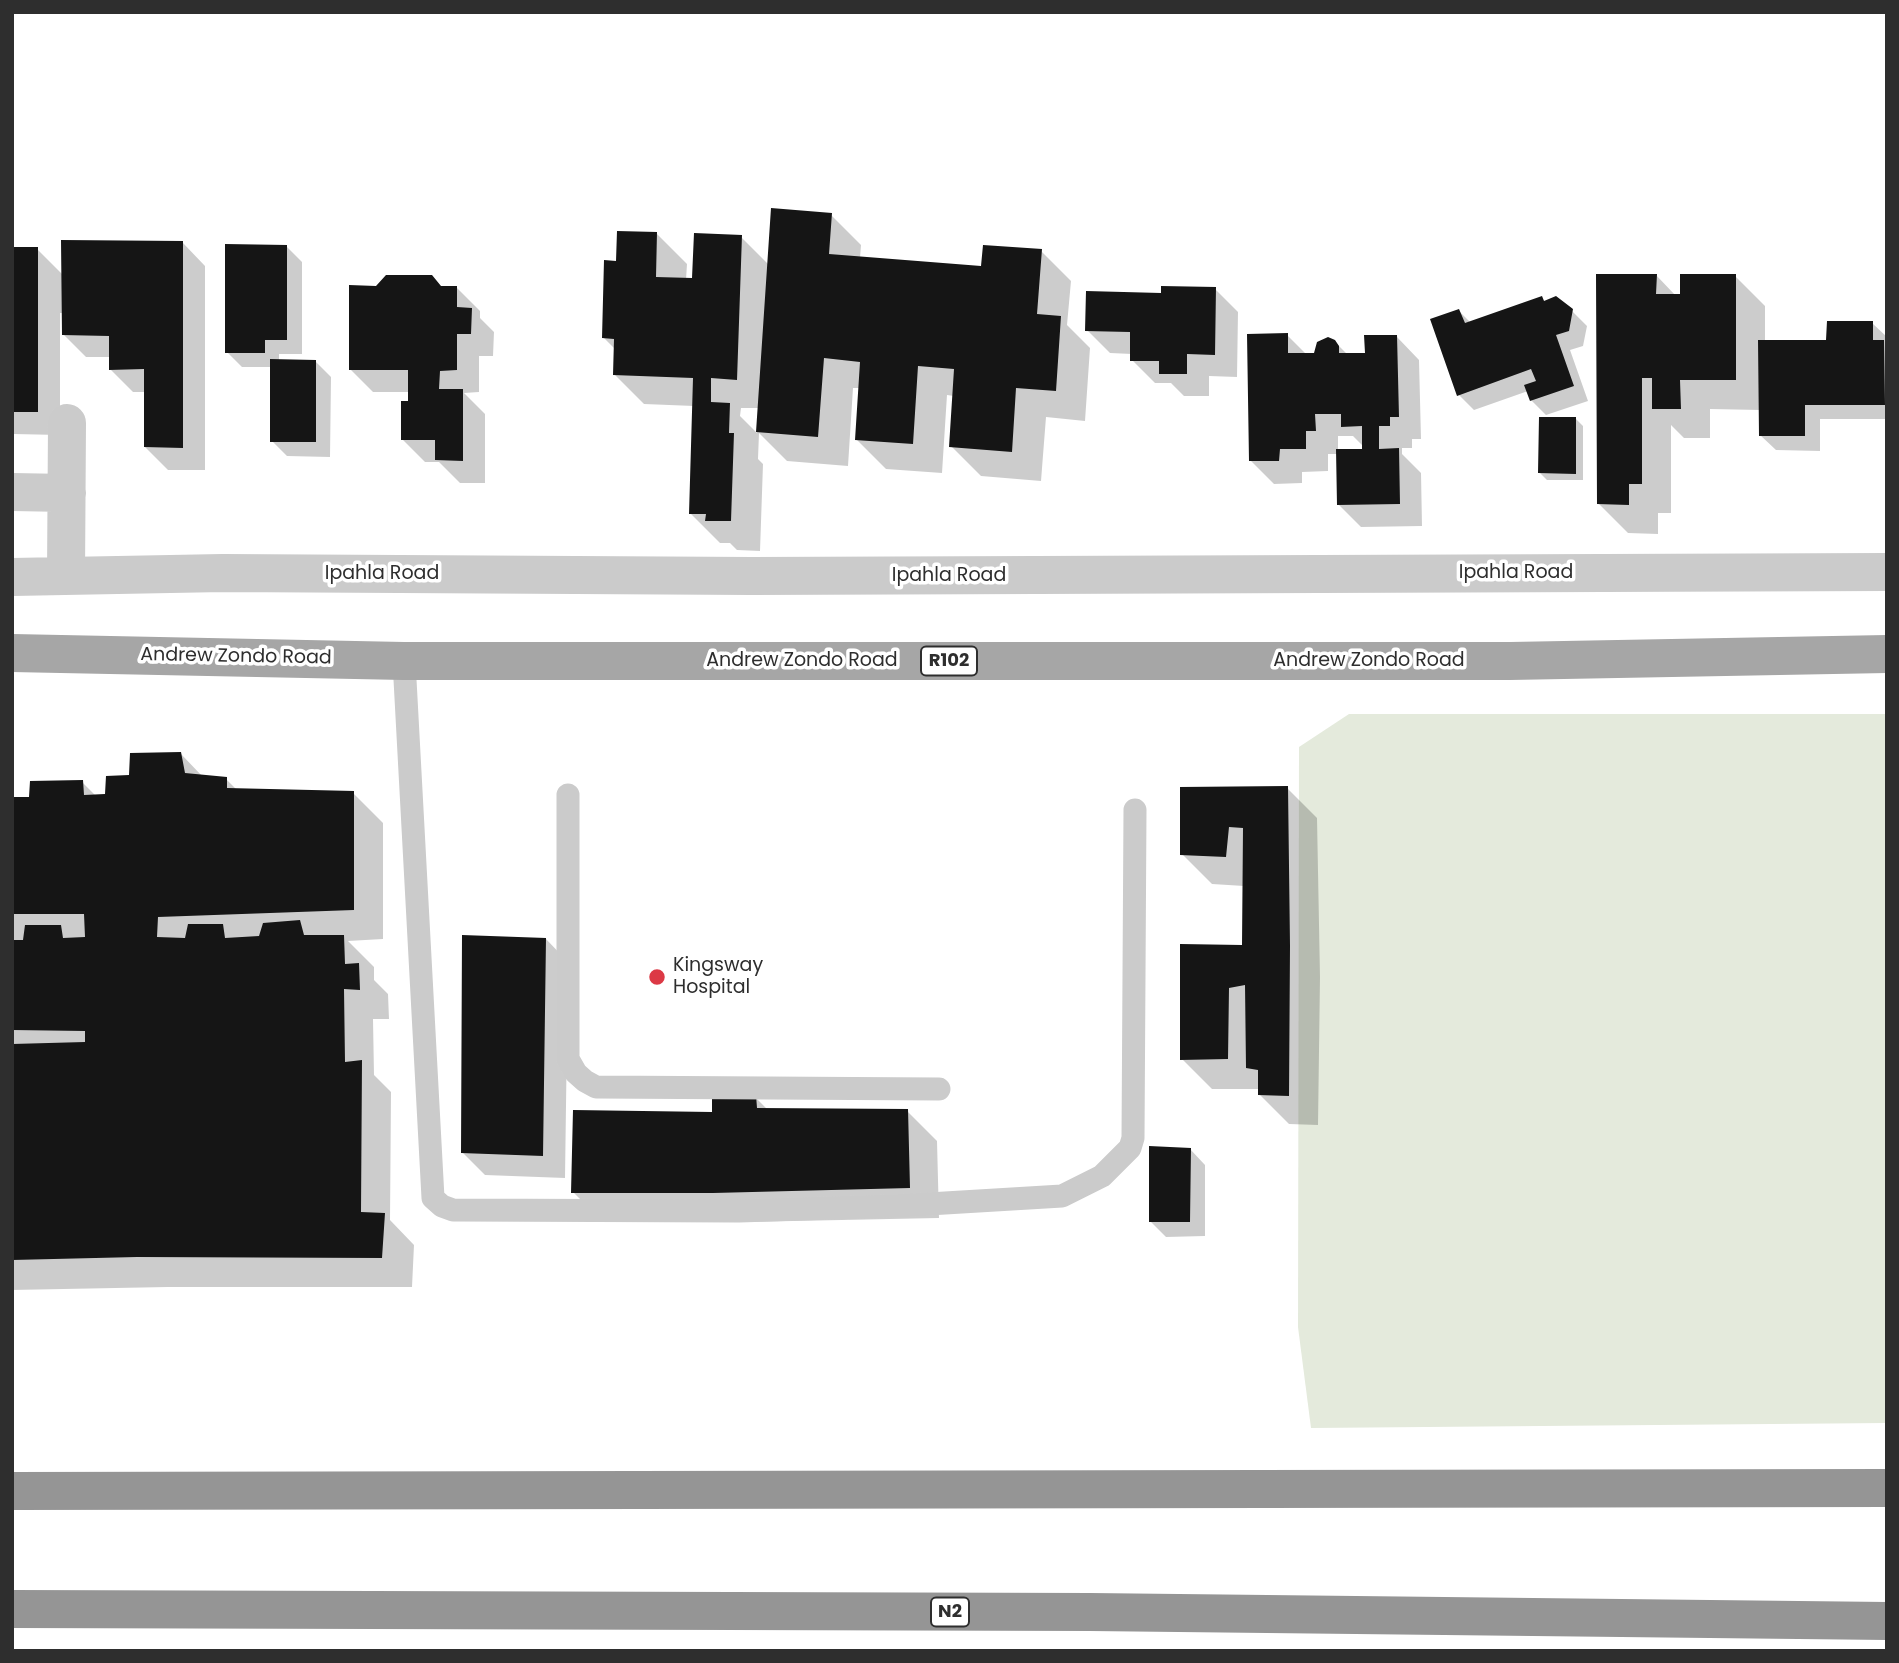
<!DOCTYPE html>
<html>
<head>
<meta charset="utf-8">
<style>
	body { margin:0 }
	#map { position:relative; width:1899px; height:1663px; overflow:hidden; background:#fff; font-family:Poppins,sans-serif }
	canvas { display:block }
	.frame { position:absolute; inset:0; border:14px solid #2e2e2e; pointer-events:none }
</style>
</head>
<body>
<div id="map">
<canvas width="1899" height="1663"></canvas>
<div class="frame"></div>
</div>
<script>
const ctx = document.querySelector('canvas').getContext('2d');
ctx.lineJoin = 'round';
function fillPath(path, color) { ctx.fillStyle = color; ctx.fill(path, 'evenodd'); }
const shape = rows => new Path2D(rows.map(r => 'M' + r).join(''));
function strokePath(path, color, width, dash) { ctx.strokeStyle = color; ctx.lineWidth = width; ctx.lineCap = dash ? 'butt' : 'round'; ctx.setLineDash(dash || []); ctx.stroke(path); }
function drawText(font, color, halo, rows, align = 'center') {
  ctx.font = font + ' Poppins,sans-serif'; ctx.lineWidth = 7; ctx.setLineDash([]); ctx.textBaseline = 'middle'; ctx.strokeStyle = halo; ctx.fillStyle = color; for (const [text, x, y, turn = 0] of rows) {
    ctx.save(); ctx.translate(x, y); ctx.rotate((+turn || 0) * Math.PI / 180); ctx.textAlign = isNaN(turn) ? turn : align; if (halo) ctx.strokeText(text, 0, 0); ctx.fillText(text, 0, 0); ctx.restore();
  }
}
fillPath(shape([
	[1349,714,1887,714,1887,1423,1311,1428,1298,1327,1299,747]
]), '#e4eadc');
fillPath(shape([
	[831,215,861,245,860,258,983,267,1041,251,1071,281,1067,325,1090,348,1085,421,1046,417,1041,481,981,476,951,446,954,396,947,395,942,473,886,469,856,439,860,388,853,388,848,466,787,461,759,433,758,459,763,464,760,551,737,550,730,543,720,543,690,513,694,406,644,404,614,374,615,349,603,337,618,262,657,234,687,264,686,280,694,280,741,237,769,265],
	[741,408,759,408,757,433,740,416],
	[183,243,205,266,205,470,168,470,145,447,146,392,133,392,110,369,110,357,86,357,63,334,63,313,60,313,60,435,13,434,12,249,37,249,63,275],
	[286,246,302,262,302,354,279,354,279,361,315,361,331,377,330,457,287,456,272,441,272,367,242,367,227,352],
	[1656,275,1676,296,1735,276,1765,306,1765,341,1828,341,1872,323,1887,337,1887,419,1820,419,1820,451,1776,450,1760,435,1760,410,1710,409,1710,438,1684,438,1671,425,1671,513,1658,513,1658,534,1628,533,1598,503],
	[441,287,457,288,480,311,480,318,494,332,493,356,479,356,479,392,464,393,485,414,485,483,460,483,439,462,425,462,402,439,410,392,373,392,350,369],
	[1215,289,1238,312,1237,377,1209,376,1209,396,1184,396,1171,383,1155,383,1132,360,1132,354,1110,353,1087,330,1163,295],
	[1541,298,1546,302,1572,311,1587,326,1583,346,1570,350,1588,401,1546,415,1531,400,1528,391,1474,410,1459,395,1459,311,1471,323],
	[1287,335,1307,355,1315,355,1334,341,1347,354,1366,354,1397,337,1419,360,1421,439,1412,439,1412,448,1402,448,1402,454,1421,473,1422,526,1361,527,1338,504,1338,454,1328,454,1328,471,1302,472,1302,483,1274,484,1251,461],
	[1338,436,1353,436,1364,447,1364,451,1338,451],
	[1576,419,1583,426,1583,480,1547,480,1540,473],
	[181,754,203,777,226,779,237,790,353,793,383,823,383,939,348,941,374,967,374,980,388,994,389,1019,373,1019,374,1075,391,1092,390,1220,414,1245,412,1287,168,1287,12,1290,12,798,31,798,82,782,96,796,107,796,130,777],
	[1287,788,1317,818,1320,977,1318,1125,1289,1124,1259,1094,1259,1089,1212,1089,1182,1059,1243,947,1244,886,1212,884,1182,854],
	[546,939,568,962,565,1178,485,1175,463,1153],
	[755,1097,768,1110,907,1111,937,1141,939,1218,744,1222,603,1222,573,1192],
	[1190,1149,1205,1165,1205,1236,1166,1237,1150,1221]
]), '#0003');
fillPath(shape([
	[771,208,832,213,829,254,981,266,983,245,1042,249,1037,314,1061,316,1056,391,1016,388,1012,452,949,447,954,369,918,366,913,444,855,440,860,362,824,358,818,437,756,432],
	[617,231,657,232,656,277,692,278,694,233,742,235,737,380,711,378,711,402,730,403,729,433,734,433,731,521,705,521,706,514,689,514,693,378,613,375,614,339,602,338,604,260,616,261],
	[61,240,183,241,183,448,144,447,144,369,109,370,109,336,62,335],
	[225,244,287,245,287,340,265,340,265,353,225,353],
	[12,247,38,247,38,412,12,412],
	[1596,274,1657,274,1656,294,1680,294,1680,274,1736,274,1736,380,1680,380,1681,409,1652,409,1652,378,1642,378,1642,484,1629,484,1629,505,1597,504],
	[386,275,432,275,441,286,457,286,457,307,472,308,471,334,457,334,457,370,440,371,439,389,463,389,463,461,435,460,435,440,401,440,401,401,408,401,408,370,349,370,349,285,376,286],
	[1161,286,1216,287,1215,355,1187,354,1187,374,1159,374,1159,361,1130,361,1130,332,1085,331,1086,291,1161,293],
	[1542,296,1544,301,1556,296,1573,309,1569,331,1556,335,1574,386,1530,401,1524,385,1536,381,1531,369,1457,396,1430,319,1459,309,1465,323],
	[1827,321,1873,321,1873,340,1884,340,1885,405,1805,405,1805,436,1759,436,1758,340,1826,340],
	[1288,333,1288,353,1314,353,1317,342,1328,337,1335,340,1339,346,1339,353,1365,353,1364,335,1397,335,1399,417,1390,417,1390,426,1379,426,1379,449,1399,448,1400,504,1337,505,1336,449,1362,449,1362,426,1341,427,1341,414,1315,414,1316,431,1306,431,1306,449,1280,449,1279,461,1249,461,1247,334],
	[270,359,316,360,316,442,270,442],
	[1539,417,1576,417,1576,474,1538,473],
	[181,752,185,773,227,777,227,788,354,791,354,910,158,917,157,937,185,938,188,924,223,924,225,938,259,936,263,923,300,920,304,935,344,935,345,964,359,963,360,990,344,989,345,1062,362,1060,361,1212,385,1213,382,1258,137,1257,12,1260,12,1044,85,1042,85,1031,12,1030,12,940,23,940,25,925,61,925,63,938,85,937,84,914,12,914,12,797,29,797,30,781,83,780,84,795,105,794,106,776,129,775,130,753],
	[1288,786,1290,946,1289,1096,1258,1095,1258,1070,1246,1068,1245,985,1229,988,1228,1059,1180,1060,1180,944,1242,945,1243,828,1229,827,1226,857,1180,855,1180,787],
	[462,935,546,938,543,1156,461,1153],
	[712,1094,756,1095,757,1108,908,1109,910,1188,713,1193,571,1193,573,1110,712,1112],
	[1149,1146,1191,1148,1190,1222,1149,1222]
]), '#151515');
strokePath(shape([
	[404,661,433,1198,442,1206,453,1210,739,1211,895,1206,1062,1196,1102,1176,1130,1148,1133,1138,1135,810],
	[568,795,568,1059,576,1073,585,1081,596,1087,939,1089]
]), '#cbcbcb', 23);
strokePath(shape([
	[12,492,67,493],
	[66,575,67,423],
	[12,577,223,573,752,576,1887,572]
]), '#cbcbcb', 38);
strokePath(shape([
	[12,653,404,661,1510,661,1887,654]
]), '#a6a6a6', 38);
strokePath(shape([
	[12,1491,1887,1488],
	[12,1609,1090,1612,1887,1621]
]), '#959595', 38);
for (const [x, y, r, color] of [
	[657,977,9,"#dc3945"]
]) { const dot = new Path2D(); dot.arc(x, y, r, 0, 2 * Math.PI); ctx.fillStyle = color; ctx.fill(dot); strokePath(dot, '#fff', 2.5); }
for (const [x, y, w] of [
	[949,661,56],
	[950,1612,38]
]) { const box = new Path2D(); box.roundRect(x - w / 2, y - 14.5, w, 29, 5); ctx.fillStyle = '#fff'; ctx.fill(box); strokePath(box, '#2e2e2e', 2); }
drawText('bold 18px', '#2e2e2e', null, [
	["R102",949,661],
	["N2",950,1612]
]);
drawText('19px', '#2e2e2e', '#fff', [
	["Ipahla Road",1516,573],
	["Ipahla Road",382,574],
	["Ipahla Road",949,576],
	["Andrew Zondo Road",236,657,1],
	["Andrew Zondo Road",802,661],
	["Andrew Zondo Road",1369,661]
]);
drawText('19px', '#2e2e2e', '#fff', [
	["Kingsway",673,966],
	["Hospital",673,988]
], 'left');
</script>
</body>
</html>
